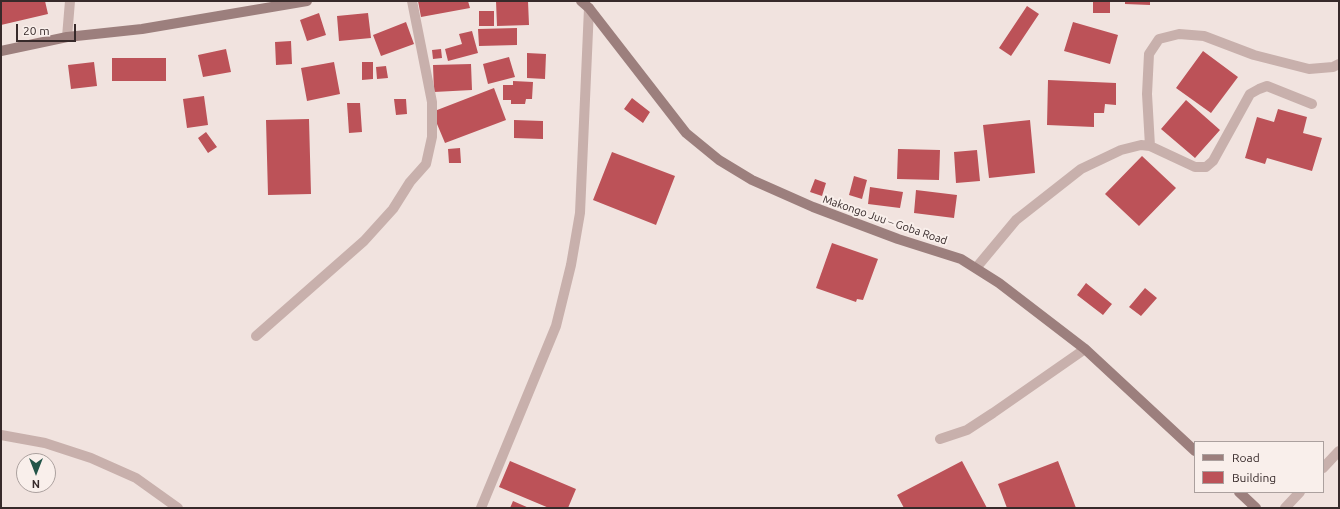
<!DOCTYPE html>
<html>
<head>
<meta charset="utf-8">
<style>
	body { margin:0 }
	#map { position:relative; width:1340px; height:509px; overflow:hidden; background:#f1e3df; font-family:Ubuntu,sans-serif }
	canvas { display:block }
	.frame { position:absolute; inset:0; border:2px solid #372a2a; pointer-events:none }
	.legend { position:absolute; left:1194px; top:441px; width:130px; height:52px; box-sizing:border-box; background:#f9efeb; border:1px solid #aba09e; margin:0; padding:5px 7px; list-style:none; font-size:12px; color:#372a2a }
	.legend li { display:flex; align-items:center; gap:8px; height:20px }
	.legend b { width:20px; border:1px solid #aba09e }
	.north { position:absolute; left:16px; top:453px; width:40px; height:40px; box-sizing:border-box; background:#f9efeb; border:1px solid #aba09e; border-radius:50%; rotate:180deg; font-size:11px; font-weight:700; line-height:16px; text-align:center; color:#372a2a }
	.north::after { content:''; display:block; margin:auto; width:14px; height:18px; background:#235549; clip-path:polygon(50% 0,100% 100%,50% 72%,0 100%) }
	.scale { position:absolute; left:16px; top:24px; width:60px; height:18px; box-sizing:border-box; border:2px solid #372a2a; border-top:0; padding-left:5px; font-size:12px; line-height:14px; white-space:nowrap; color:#372a2a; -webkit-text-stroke:3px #f9efeb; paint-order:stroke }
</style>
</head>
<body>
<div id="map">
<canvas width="1340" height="509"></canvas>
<div class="frame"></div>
<ul class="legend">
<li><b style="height:5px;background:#9c7f7d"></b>Road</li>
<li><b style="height:11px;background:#bc5258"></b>Building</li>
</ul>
<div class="north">N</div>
<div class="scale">20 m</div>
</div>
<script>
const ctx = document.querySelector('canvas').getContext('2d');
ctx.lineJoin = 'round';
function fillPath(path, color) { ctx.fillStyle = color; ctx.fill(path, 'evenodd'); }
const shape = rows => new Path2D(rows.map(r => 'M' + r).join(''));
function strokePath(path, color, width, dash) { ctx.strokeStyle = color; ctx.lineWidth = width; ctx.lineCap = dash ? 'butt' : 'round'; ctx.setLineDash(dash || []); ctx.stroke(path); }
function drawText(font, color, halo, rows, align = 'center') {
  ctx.font = font + ' Ubuntu,sans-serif'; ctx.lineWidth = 4; ctx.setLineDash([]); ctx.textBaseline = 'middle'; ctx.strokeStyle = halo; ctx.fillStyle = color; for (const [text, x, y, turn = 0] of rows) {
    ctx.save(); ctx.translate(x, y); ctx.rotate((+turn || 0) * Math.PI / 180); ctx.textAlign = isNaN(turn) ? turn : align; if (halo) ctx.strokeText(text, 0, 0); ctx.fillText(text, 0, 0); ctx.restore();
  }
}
fillPath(shape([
	[1,1,45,1,48,14,1,25],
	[418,1,468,1,470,8,421,17],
	[496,1,528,1,529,25,497,26],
	[1093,1,1110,1,1110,13,1093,13],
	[1125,1,1150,1,1150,5,1125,4],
	[1027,6,1039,14,1011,56,999,48],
	[479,11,494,11,494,26,479,26],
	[319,13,326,35,307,41,300,20],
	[368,13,371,38,339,41,337,16],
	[406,22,414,44,381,56,373,35],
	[1073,22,1118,35,1110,64,1064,51],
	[517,28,517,45,479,46,478,29],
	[472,31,478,53,448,61,445,49,462,44,459,34],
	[291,41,292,64,276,65,275,42],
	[226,49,231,72,203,77,198,55],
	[441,49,442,58,433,59,432,50],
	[1203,51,1238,77,1211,113,1176,88],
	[527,53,546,54,545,79,527,78],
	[509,57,515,77,488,84,483,64],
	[112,58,166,58,166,81,112,81],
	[94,62,97,86,71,89,68,65],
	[334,62,340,94,307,101,301,68],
	[362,62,373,62,373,79,362,80],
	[471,64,472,90,434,92,433,65],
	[386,66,388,78,377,79,376,67],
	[1048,80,1116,83,1116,105,1105,104,1104,113,1094,113,1094,127,1047,125],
	[513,81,533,82,532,99,526,99,525,104,511,104,511,100,503,100,503,85,513,85],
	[494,88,506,120,445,143,432,112],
	[204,96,208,125,187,128,183,99],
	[632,98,650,112,643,123,624,109],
	[394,99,406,99,407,114,396,115],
	[1186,100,1220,130,1195,158,1161,129],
	[347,103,360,103,362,132,349,133],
	[1278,109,1307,117,1303,133,1322,138,1312,171,1267,158,1265,164,1245,158,1257,117,1274,122],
	[309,119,311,194,268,195,266,120],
	[514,120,543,121,543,139,514,138],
	[1030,120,1035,173,989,178,983,125],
	[206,132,217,147,208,153,198,138],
	[460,148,461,163,449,163,448,149],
	[898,149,940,150,939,180,897,179],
	[977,150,980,181,956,183,954,152],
	[612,152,675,176,656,225,593,200],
	[1142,156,1176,188,1139,226,1105,194],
	[854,176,867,180,862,199,849,195],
	[815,179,826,183,822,196,810,192],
	[870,187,903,192,900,208,868,204],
	[916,190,957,195,954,218,914,213],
	[832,243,878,259,863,300,857,299,856,302,816,288],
	[1086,283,1112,304,1103,315,1077,295],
	[1145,288,1157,298,1141,316,1129,307],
	[510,461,576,489,568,508,549,508,499,487],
	[962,461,987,508,904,508,897,495],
	[1058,461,1076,508,1007,508,998,484],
	[513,501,529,508,510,508]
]), '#bc5258');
strokePath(shape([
	[67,37,70,1],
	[1150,146,1147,94,1149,54,1159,39,1179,34,1204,36,1254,55,1309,69,1333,67,1339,64],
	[976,268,1016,220,1081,169,1121,150,1141,145,1150,146,1195,167,1206,167,1213,161,1250,94,1259,89,1267,86,1312,104],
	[256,336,364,241,393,209,410,182,426,164,432,137,432,102,412,1],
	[1,435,45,443,91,458,136,478,178,508],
	[940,439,967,430,993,413,1085,349],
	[1323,468,1339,451],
	[481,508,556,326,571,265,580,213,589,8],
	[1285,508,1300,492]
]), '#c8b0ac', 10);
strokePath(shape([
	[581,1,589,8,686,133,719,160,752,180,813,207,898,239,961,259,999,283,1085,349,1195,451],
	[1,51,67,37,142,29,307,1],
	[1239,492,1256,508]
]), '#9c7f7d', 10);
drawText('11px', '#372a2a', '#f9efeb', [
	["Makongo Juu – Goba Road",885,220,19]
]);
</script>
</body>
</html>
